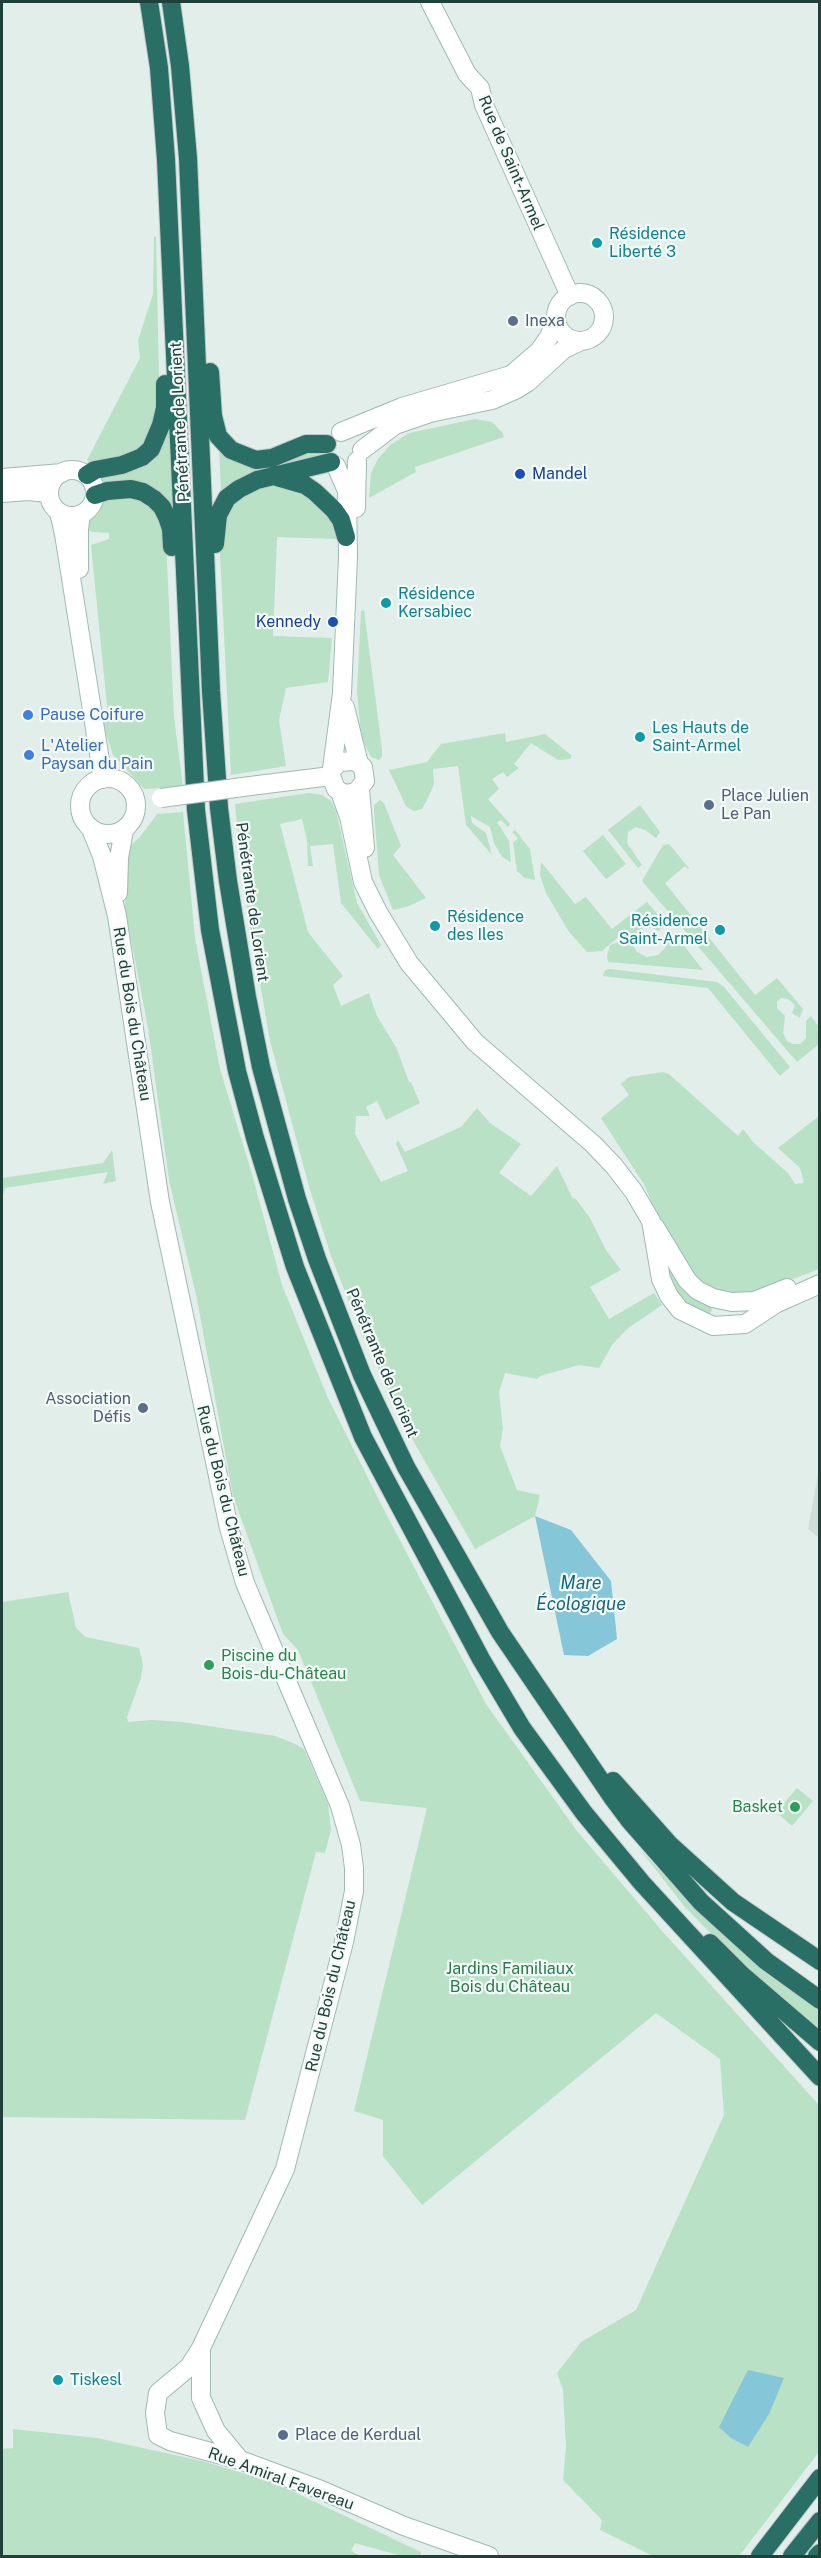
<!DOCTYPE html>
<html>
<head>
<meta charset="utf-8">
<style>
	body { margin:0 }
	#map { position:relative; width:821px; height:2558px; overflow:hidden; background:#e2eee9; font-family:"Public Sans",sans-serif }
	canvas { display:block }
	.frame { position:absolute; inset:0; border:3px solid #20403a; pointer-events:none }
</style>
</head>
<body>
<div id="map">
<canvas width="821" height="2558"></canvas>
<div class="frame"></div>
</div>
<script>
const ctx = document.querySelector('canvas').getContext('2d');
ctx.lineJoin = 'round';
function fillPath(path, color) { ctx.fillStyle = color; ctx.fill(path, 'evenodd'); }
const shape = rows => new Path2D(rows.map(r => 'M' + r).join(''));
function strokePath(path, color, width, dash) { ctx.strokeStyle = color; ctx.lineWidth = width; ctx.lineCap = dash ? 'butt' : 'round'; ctx.setLineDash(dash || []); ctx.stroke(path); }
function drawText(font, color, halo, rows, align = 'center') {
  ctx.font = font + ' "Public Sans",sans-serif'; ctx.lineWidth = 4.5; ctx.setLineDash([]); ctx.textBaseline = 'middle'; ctx.strokeStyle = halo; ctx.fillStyle = color; for (const [text, x, y, turn = 0] of rows) {
    ctx.save(); ctx.translate(x, y); ctx.rotate((+turn || 0) * Math.PI / 180); ctx.textAlign = isNaN(turn) ? turn : align; if (halo) ctx.strokeText(text, 0, 0); ctx.fillText(text, 0, 0); ctx.restore();
  }
}
fillPath(shape([
	[819,1469,820,1538,819,1538,808,1529]
]), '#d0ded8');
fillPath(shape([
	[156,236,159,379,158,405,153,428,143,446,124,460,91,466,87,460,140,358,138,341,153,294,154,237],
	[475,419,492,422,502,432,504,437,415,467,416,472,369,498,371,473,378,459,390,445,409,433],
	[171,424,174,510,101,486,96,478,133,471,144,463],
	[219,447,235,457,318,450,320,460,221,494],
	[274,484,288,485,329,511,340,541,336,539,277,537,273,636,332,638,328,682,286,688,279,720,286,766,231,775,220,554,222,523,235,499,248,490],
	[143,497,157,510,166,540,174,717,183,787,144,789,113,755,101,719,108,716,91,545,109,539,109,533,93,532,82,528,94,510,109,498],
	[364,610,382,749,382,757,379,760,371,757,361,736,357,691,361,611],
	[505,733,506,742,545,734,571,755,571,759,558,760,531,743,514,764,519,768,507,777,503,772,492,779,499,789,488,799,510,824,508,827,501,820,497,822,509,841,511,862,502,857,494,843,490,827,471,816,472,823,486,833,492,855,466,825,458,766,433,769,434,784,428,798,422,809,414,811,406,806,389,770,427,762,441,744],
	[309,793,322,795,331,801,336,811,357,903,381,945,378,949,341,903,333,844,310,846,313,866,308,866,307,840,302,819,280,824,308,932,343,976,333,985,341,1006,369,993,377,1016,396,1047,409,1082,411,1082,420,1103,386,1120,377,1101,366,1107,370,1116,356,1116,355,1134,381,1182,408,1171,396,1144,398,1140,405,1152,461,1127,477,1108,490,1123,521,1144,499,1173,531,1196,557,1166,573,1199,575,1198,590,1218,606,1250,621,1270,590,1287,609,1319,654,1293,662,1305,627,1329,612,1345,599,1368,579,1365,540,1376,537,1379,505,1373,499,1392,503,1429,500,1446,517,1490,540,1495,535,1516,475,1549,415,1444,363,1337,331,1256,308,1183,270,1041,243,885,235,804],
	[380,800,384,803,401,846,393,855,426,898,409,906,393,910,379,875,374,811,374,805],
	[640,805,660,832,656,838,645,830,636,827,628,832,627,843,642,865,638,868,608,830],
	[183,812,195,938,220,1069,252,1174,282,1285,327,1396,382,1506,486,1704,577,1831,663,1932,819,2105,819,2452,739,2556,653,2556,600,2530,602,2520,563,2480,566,2447,563,2390,557,2373,581,2342,636,2310,724,2115,720,2059,656,2013,422,2205,383,2156,383,2120,354,2111,427,1808,360,1801,298,1650,283,1634,233,1496,197,1299,169,1180,148,1028,125,908,124,851,140,837,157,814],
	[515,830,530,849,535,880,525,878,517,871,513,843,518,838,512,832],
	[603,835,626,864,606,879,583,851],
	[669,844,689,868,688,869,685,866,665,883,755,995,777,978,803,1009,800,1018,792,1013,795,1005,788,999,781,998,777,1002,777,1008,785,1016,783,1033,787,1041,793,1044,800,1044,806,1038,806,1021,811,1016,819,1027,819,1044,797,1062,642,881,663,845],
	[541,862,575,904,586,897,612,929,647,902,667,925,658,931,649,926,641,929,635,934,622,934,602,951,587,952,569,932,546,893,540,875],
	[674,933,703,970,608,962,607,956,610,945,624,940,631,942,637,952,647,957,658,955,665,948,666,935],
	[610,969,717,982,724,987,790,1067,780,1076,708,988,603,976,605,970],
	[663,1072,669,1074,738,1136,743,1129,754,1143,788,1173,795,1184,804,1183,800,1168,778,1148,819,1116,819,1269,754,1294,735,1296,705,1287,693,1275,652,1204,645,1186,601,1118,629,1095,621,1084,629,1077],
	[112,1150,116,1181,103,1184,108,1172,5,1188,2,1199,2,1178,103,1163],
	[675,1270,709,1302,712,1310,708,1317,688,1310,669,1286,667,1271],
	[68,1592,76,1628,86,1637,139,1648,143,1665,141,1678,127,1717,128,1722,152,1720,182,1722,275,1736,293,1743,304,1749,328,1804,331,1830,325,1853,316,1852,245,2120,2,2117,2,1602],
	[797,1788,813,1801,792,1826,776,1812],
	[639,1848,692,1905,771,1977,819,2010,819,2035,761,1985,684,1906],
	[13,2429,97,2438,202,2461,273,2482,421,2552,421,2556,402,2556,355,2543,351,2551,361,2556,2,2556,2,2449,13,2448]
]), '#b9e1c6');
fillPath(shape([
	[535,1516,571,1530,611,1581,617,1639,588,1656,564,1655],
	[748,2370,784,2378,769,2414,748,2447,731,2438,719,2427]
]), '#85c6d8');
const secondary = shape([
	[430,2,467,74,480,88,484,105,570,296],
	'556 317a24 24 0 1 1 48 0a24 24 0 1 1-48 0Z',
	[341,432,402,407,511,375,539,351,549,337,556,319],
	[362,450,395,425,430,413,492,400,517,389,528,382,564,349,581,341],
	'49 493a23 23 0 1 1 46 0a23 23 0 1 1-46 0Z',
	[2,478,62,473],
	[2,493,27,491,49,493],
	[356,508,357,461],
	[59,512,64,534,103,779],
	[79,569,79,529,81,514],
	[345,707,359,764],
	[332,770,339,762,355,761,363,767,365,781,356,792,345,794,336,789,331,776,342,693,348,557,347,491,336,466],
	'80 806a28 28 0 1 1 56 0a28 28 0 1 1-56 0Z',
	[258,785,331,776],
	[360,789,365,848],
	[340,792,349,817,363,882,378,912,409,963,475,1042,593,1144,614,1166,634,1192,651,1221,661,1279,669,1296,680,1310,713,1326,745,1324,777,1303,820,1284],
	[91,829,102,856,117,916,160,1202,229,1528,245,1583,340,1806,351,1845,354,1868,354,1891,344,1942,285,2169,201,2348,189,2367,158,2393,155,2413,158,2435,170,2441,240,2460,321,2490,404,2526,489,2556],
	[118,893,119,858,124,830],
	[655,1227,687,1280,697,1290,713,1298,732,1302,754,1301,787,1288],
	[201,2348,201,2398,216,2431,240,2460]
]);
const highway = shape([
	[149,2,159,68,166,160,196,810,210,930,237,1071,255,1138,295,1267,363,1437,481,1659,522,1728,584,1813,642,1883,820,2077],
	[171,2,180,66,188,158,211,691,219,808,228,881,247,997,261,1067,297,1199,317,1259,362,1375,406,1467,500,1632,612,1797,630,1821,701,1902,766,1961,820,2000],
	[210,372,213,416,218,436,231,450,256,460,272,458,306,444,327,444],
	[87,475,95,470,122,465,142,457,151,449,161,425,165,408,165,384],
	[277,477,305,485,315,492,334,510,341,520,346,537],
	[95,495,107,491,131,489,143,492,154,499,162,507,167,517,171,529,172,547],
	[215,544,218,515,227,498,239,489,257,480,331,462],
	[613,1781,670,1845,733,1902,820,1961],
	[710,1943,742,1975,820,2042],
	[760,2556,820,2478],
	[792,2556,820,2521],
	[817,2556,820,2553]
]);
strokePath(secondary, '#9fbab2', 20);
strokePath(highway, '#c1cac8', 20);
strokePath(secondary, '#fff', 18);
strokePath(highway, '#296f65', 18);
const secondaryBridge = shape([
	[161,798,258,785]
]);
strokePath(secondaryBridge, '#9fbab2', 20, []);
strokePath(secondaryBridge, '#fff', 18);
for (const [x, y, r, color] of [
	[597,243,6,"#0f9aa8"],
	[513,321,6,"#5c6f8a"],
	[520,474,6,"#1a4fb4"],
	[386,603,6,"#0f9aa8"],
	[333,622,6,"#1a4fb4"],
	[28,715,6,"#3f7fe0"],
	[640,737,6,"#0f9aa8"],
	[29,755,6,"#3f7fe0"],
	[709,805,6,"#5c6f8a"],
	[435,926,6,"#0f9aa8"],
	[720,930,6,"#0f9aa8"],
	[143,1408,6,"#5c6f8a"],
	[209,1665,6,"#2e9e5b"],
	[795,1807,6,"#2e9e5b"],
	[58,2380,6,"#0f9aa8"],
	[283,2435,6,"#5c6f8a"]
]) { const dot = new Path2D(); dot.arc(x, y, r, 0, 2 * Math.PI); ctx.fillStyle = color; ctx.fill(dot); strokePath(dot, '#f3faf7', 2); }
drawText('16px', '#20403a', '#f3faf7', [
	["Rue de Saint-Armel",511,163,67],
	["Pénétrante de Lorient",180,422,-93],
	["Pénétrante de Lorient",252,902,82],
	["Rue du Bois du Château",132,1014,81],
	["Pénétrante de Lorient",382,1363,67],
	["Rue du Bois du Château",223,1491,76],
	["Rue du Bois du Château",331,1986,-77],
	["Rue Amiral Favereau",281,2479,20]
]);
drawText('16px', '#0d838f', '#f3faf7', [
	["Résidence",609,234],
	["Liberté 3",609,252],
	["Résidence",398,594],
	["Kersabiec",398,612],
	["Les Hauts de",652,728],
	["Saint-Armel",652,746],
	["Résidence",447,917],
	["des Iles",447,935],
	["Résidence",708,921,"right"],
	["Saint-Armel",708,939,"right"],
	["Tiskesl",70,2380]
], 'left');
drawText('16px', '#4e5e75', '#f3faf7', [
	["Inexa",525,321],
	["Place Julien",721,796],
	["Le Pan",721,814],
	["Association",131,1399,"right"],
	["Défis",131,1417,"right"],
	["Place de Kerdual",295,2435]
], 'left');
drawText('16px', '#164399', '#f3faf7', [
	["Mandel",532,474],
	["Kennedy",321,622,"right"]
], 'left');
drawText('16px', '#366cbe', '#f3faf7', [
	["Pause Coifure",40,715],
	["L'Atelier",41,746],
	["Paysan du Pain",41,764]
], 'left');
drawText('16px', '#27864d', '#f3faf7', [
	["Piscine du",221,1656],
	["Bois-du-Château",221,1674],
	["Basket",783,1807,"right"]
], 'left');
drawText('16px', '#267b4c', '#f3faf7', [
	["Jardins Familiaux",510,1969],
	["Bois du Château",510,1987]
]);
drawText('italic 18px', '#146982', '#f3faf7', [
	["Mare",581,1583],
	["Écologique",581,1604]
]);
</script>
</body>
</html>
